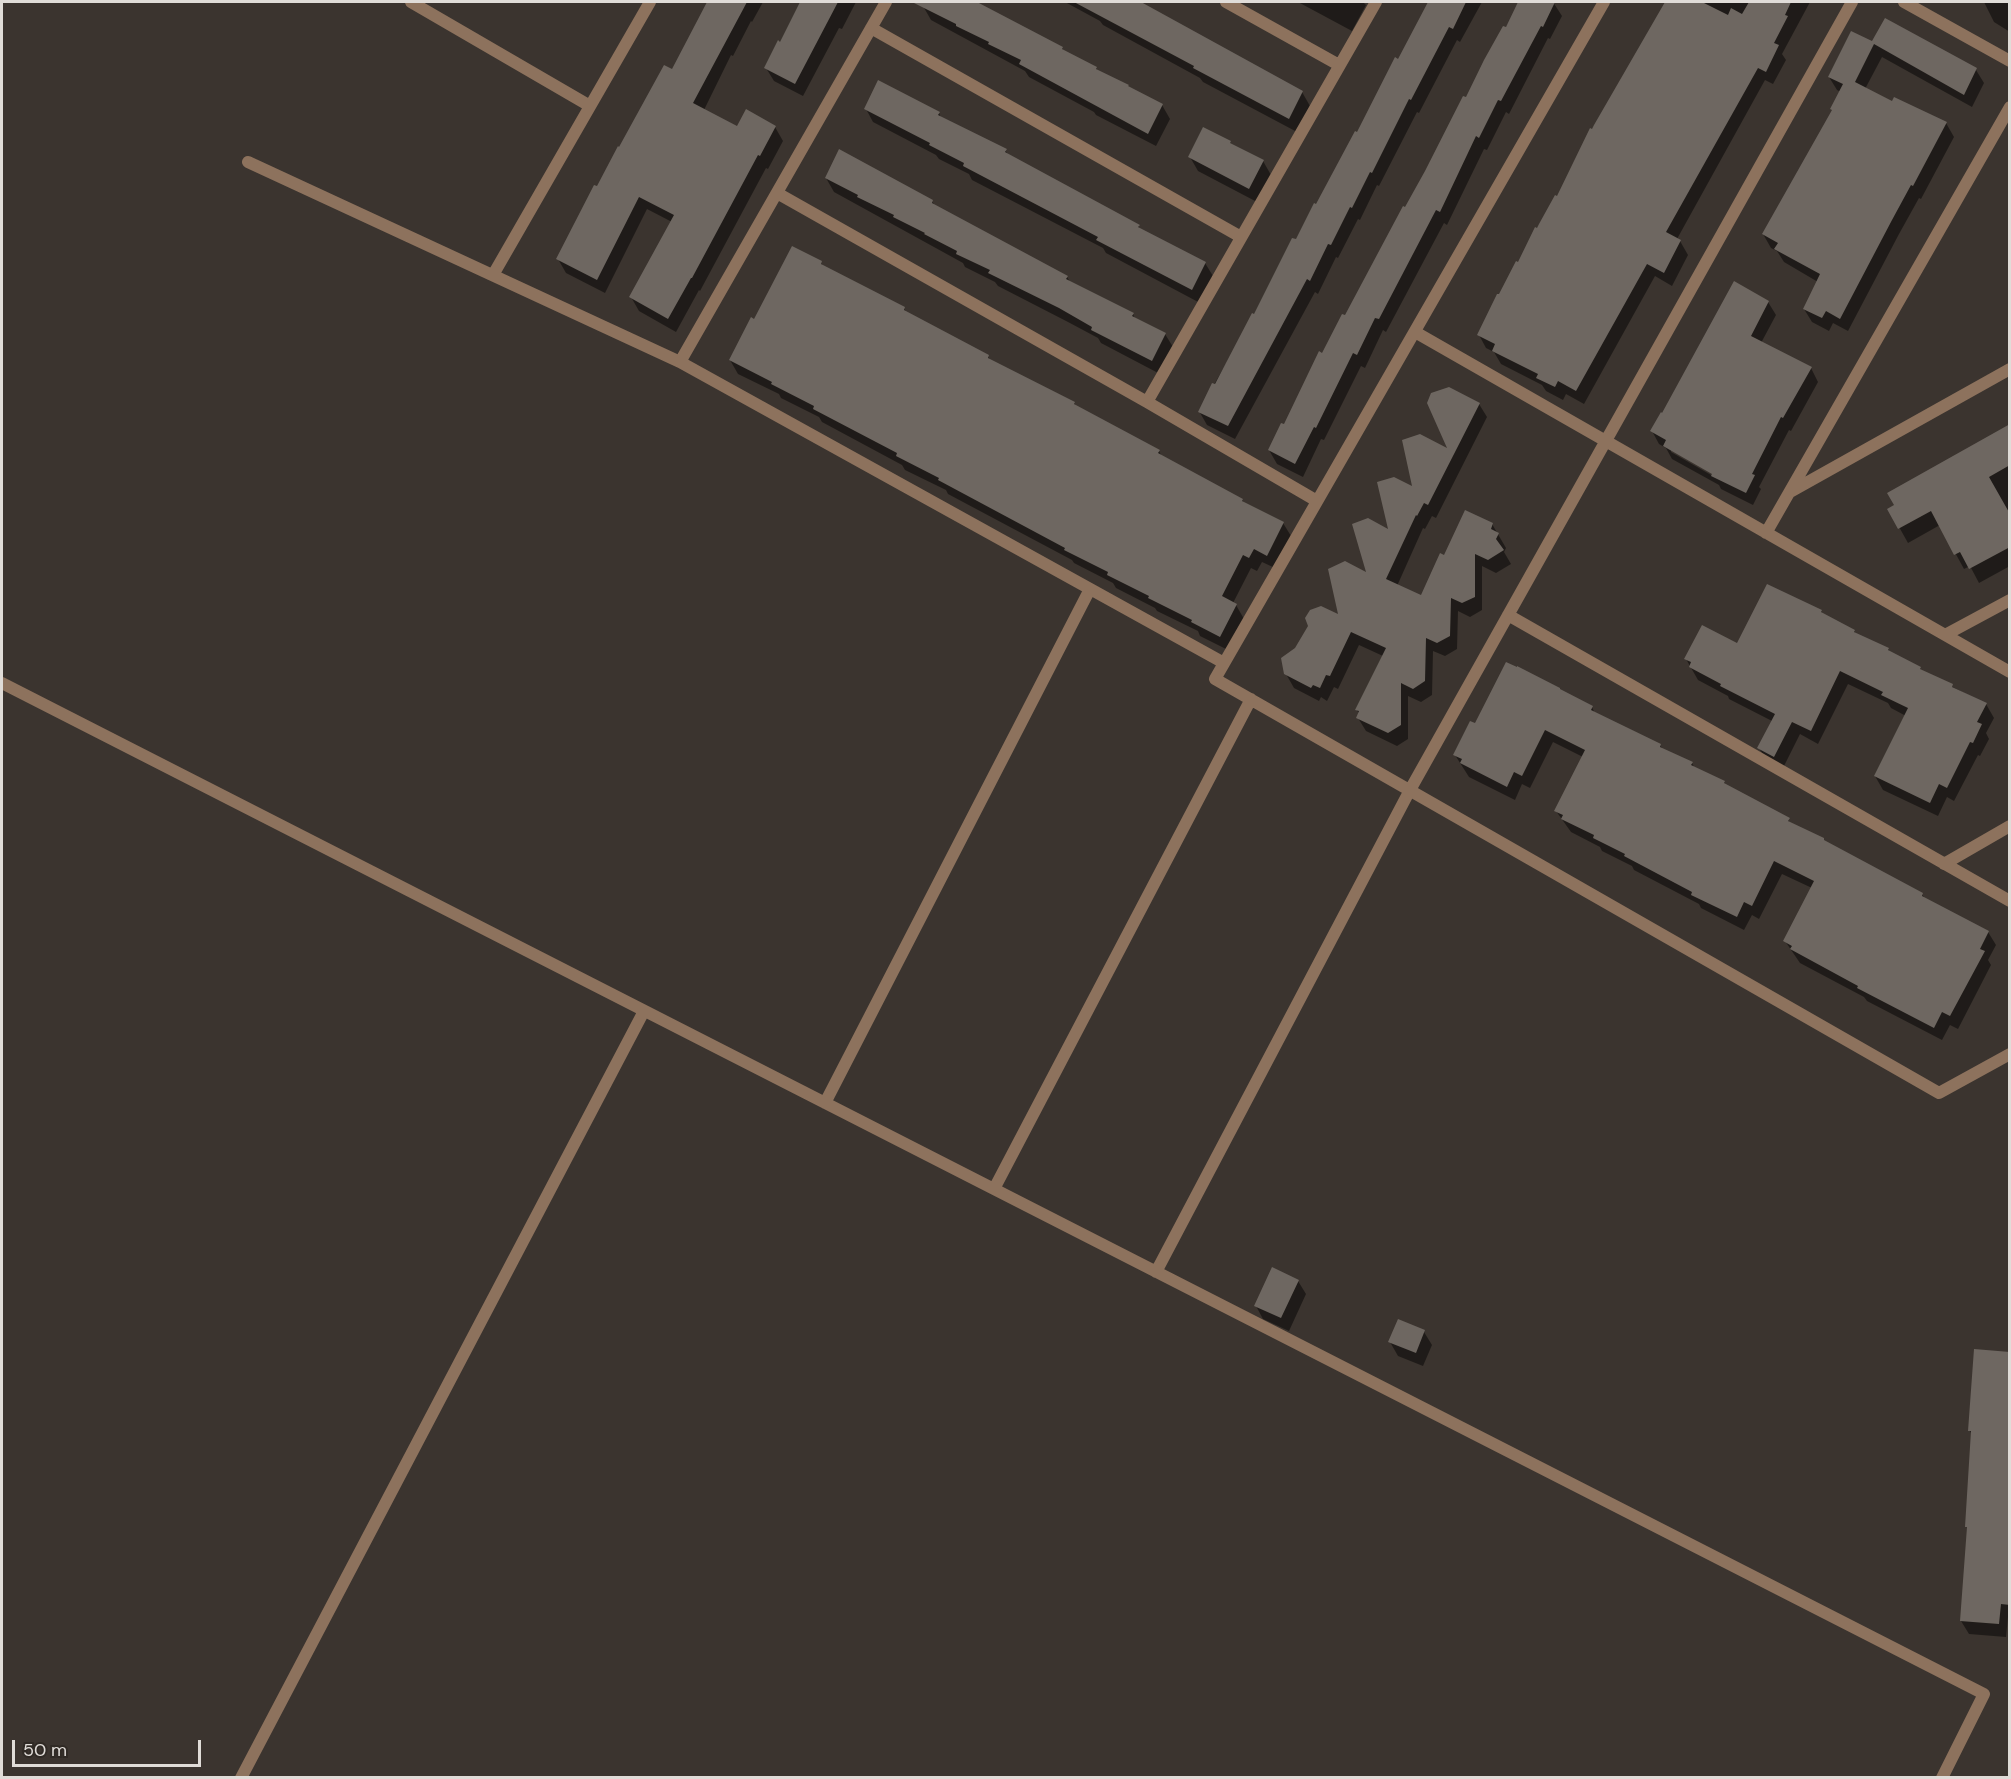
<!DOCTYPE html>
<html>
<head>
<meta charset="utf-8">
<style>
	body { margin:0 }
	#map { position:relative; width:2011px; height:1779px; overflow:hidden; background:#3b342f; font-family:"DM Sans",sans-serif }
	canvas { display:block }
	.frame { position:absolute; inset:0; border:3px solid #e0dcd8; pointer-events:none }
	.scale { position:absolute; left:12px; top:1740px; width:189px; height:27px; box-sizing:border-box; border:3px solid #e0dcd8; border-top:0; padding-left:8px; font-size:18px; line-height:21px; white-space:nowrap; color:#e0dcd8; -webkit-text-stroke:4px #302a25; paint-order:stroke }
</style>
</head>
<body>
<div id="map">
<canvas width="2011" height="1779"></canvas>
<div class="frame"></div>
<div class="scale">50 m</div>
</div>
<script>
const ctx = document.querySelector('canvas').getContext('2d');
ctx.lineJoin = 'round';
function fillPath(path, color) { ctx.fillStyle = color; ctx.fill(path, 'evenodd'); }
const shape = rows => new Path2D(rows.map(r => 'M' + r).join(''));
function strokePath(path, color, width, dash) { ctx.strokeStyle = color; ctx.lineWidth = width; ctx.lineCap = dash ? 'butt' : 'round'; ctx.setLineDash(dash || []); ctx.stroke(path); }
fillPath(shape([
	[709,2,763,2,752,22,751,21,733,56,731,55,704,110,737,128,747,111,775,127,783,141,768,169,766,168,700,291,699,290,676,332,639,311,631,297,672,222,647,209,605,293,566,273,558,259,597,188,672,71],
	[804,2,856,2,842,29,839,28,803,96,774,81,766,68],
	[925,2,973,2,1062,48,1064,52,1096,68,1098,72,1162,105,1170,119,1156,146,1096,115,1094,112,1029,77,1025,71,931,20,923,6],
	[1065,2,1138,2,1302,92,1310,106,1297,132,1203,82,1200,78,1103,25,1100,21],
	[1298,2,1363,2,1366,5,1352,31],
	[1429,2,1482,2,1460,42,1457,40,1419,113,1417,112,1379,186,1377,185,1360,220,1358,219,1338,258,1336,257,1318,294,1315,292,1235,439,1207,425,1199,411,1399,61],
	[1520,2,1553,2,1562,16,1550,39,1548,38,1509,114,1506,112,1487,150,1484,149,1447,225,1444,223,1386,332,1383,330,1365,368,1361,366,1324,440,1321,439,1303,477,1277,464,1269,450,1285,426,1323,355,1346,317],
	[1666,2,1810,2,1782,54,1786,60,1773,84,1765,80,1677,239,1680,241,1688,255,1672,286,1655,276,1584,404,1566,394,1563,400,1546,391,1542,385,1501,364,1494,352,1486,348,1479,335,1537,230,1558,198,1592,131],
	[1984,2,2010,2,2010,32,1994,22],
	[1885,20,1976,70,1984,83,1972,107,1882,57,1865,89,1892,103,1946,123,1954,137,1921,199,1919,198,1899,234,1848,331,1833,323,1829,331,1812,322,1804,309,1818,282,1784,262,1777,251,1771,248,1763,234,1833,111,1841,92,1837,90,1829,77,1872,43],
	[866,109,939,113,941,118,1005,150,1009,156,1138,226,1141,230,1205,263,1213,276,1200,303,1106,253,1103,248,972,180,969,174,939,159,936,155,873,122],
	[1232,146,1263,161,1271,175,1257,202,1198,171,1190,157],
	[826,178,932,201,935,206,1067,277,1070,282,1133,314,1135,319,1165,334,1173,347,1160,374,1101,343,1098,338,1068,322,998,286,995,282,965,267,963,263,834,192],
	[821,263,823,266,904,308,907,314,988,356,991,362,1074,403,1077,408,1159,451,1162,457,1242,500,1245,504,1283,523,1291,536,1275,568,1262,562,1257,571,1251,568,1233,603,1236,605,1244,619,1228,650,1200,636,1198,631,1157,611,1155,608,1116,588,1113,583,1074,563,1072,560,948,494,946,490,905,470,902,465,822,422,819,417,781,398,779,394,738,374,730,360,755,321],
	[1768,302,1776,315,1761,343,1811,368,1818,382,1791,431,1789,430,1759,487,1761,489,1753,505,1721,489,1719,485,1672,459,1666,448,1659,444,1652,431],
	[1671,449,1719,476,1718,479,1671,452],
	[1479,404,1487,417,1436,518,1432,516,1425,529,1423,528,1397,586,1422,597,1445,557,1492,524,1506,548,1504,552,1511,564,1496,573,1482,566,1482,610,1470,617,1458,611,1457,649,1445,656,1433,651,1432,695,1421,702,1408,696,1408,739,1397,746,1366,731,1358,718,1359,714,1357,710,1383,656,1359,645,1338,689,1334,687,1327,701,1321,697,1319,701,1294,688,1286,674,1341,617,1369,575,1414,489,1450,451],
	[2010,426,2010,566,1979,583,1970,566,1964,569,1940,525,1908,543,1889,509],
	[1821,611,1823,615,1854,631,1856,634,1888,649,1891,654,1920,668,1921,671,1986,704,1994,718,1986,733,1989,739,1980,756,1978,755,1954,801,1947,797,1938,816,1883,790,1875,776,1906,716,1891,708,1888,703,1848,684,1818,744,1800,734,1782,770,1767,761,1759,748,1772,721,1729,699,1728,696,1698,680,1686,659,1738,645],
	[1592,707,1595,714,1660,745,1663,750,1692,763,1695,769,1724,782,1726,787,1788,820,1791,825,1922,894,1925,899,1988,932,1996,945,1988,960,1991,965,1958,1029,1950,1025,1942,1040,1867,1001,1864,997,1800,963,1785,941,1812,888,1782,874,1759,919,1752,915,1744,930,1701,908,1699,904,1634,870,1632,866,1602,851,1600,847,1571,832,1556,811,1583,757,1553,742,1530,788,1522,784,1515,800,1469,777,1455,755,1476,725],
	[1298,1281,1306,1294,1289,1331,1263,1319,1256,1306],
	[1424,1332,1432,1345,1423,1366,1398,1356,1390,1342],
	[2010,1353,2010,1617,2008,1617,2006,1637,1969,1634,1961,1621,1968,1529,1966,1526,1972,1435,1970,1431]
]), '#0007');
fillPath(shape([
	[707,2,747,2,693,103,737,126,746,109,776,126,760,156,758,155,692,278,691,278,668,319,629,297,674,215,639,197,597,280,556,259,594,185,597,186,618,146,619,147,664,65,672,69],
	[800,2,838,2,795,84,764,68,778,40,780,42],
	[912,2,977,2,1063,47,1062,49,1097,67,1096,69,1129,85,1128,86,1163,104,1148,134,1019,64,1021,60,988,44,989,42,956,26,956,24],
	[1074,2,1141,2,1303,91,1289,119,1193,68,1194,66],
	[1428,2,1466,2,1453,29,1449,27,1411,100,1409,99,1372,173,1370,172,1352,208,1350,207,1331,245,1328,244,1310,281,1307,279,1228,426,1198,412,1212,383,1215,384,1252,313,1254,314,1292,238,1296,239,1314,203,1316,204,1355,131,1357,132,1395,57,1398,59],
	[1518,2,1555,2,1543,27,1541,26,1501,101,1498,100,1479,138,1476,136,1440,212,1436,210,1379,319,1375,318,1357,355,1353,353,1316,428,1314,427,1295,464,1268,450,1281,423,1284,424,1319,351,1322,353,1342,314,1345,315,1403,206,1405,207,1425,171,1463,96,1466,97,1484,60,1503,26,1506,27],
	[1665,2,1702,2,1728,15,1731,8,1742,14,1749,2,1791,2,1785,15,1788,16,1774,43,1779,45,1766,72,1758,68,1666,232,1681,240,1664,273,1647,264,1576,391,1558,381,1555,387,1536,378,1538,374,1492,351,1495,344,1477,335,1497,294,1499,294,1516,261,1518,262,1535,227,1537,228,1539,224,1555,195,1557,196,1590,128,1592,129,1594,125],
	[1885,18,1977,68,1964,95,1874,44,1855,82,1892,101,1894,97,1947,122,1913,186,1911,185,1892,220,1840,319,1826,311,1822,318,1803,309,1820,274,1774,249,1778,243,1762,234,1832,110,1830,109,1843,84,1828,77,1851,31,1872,41],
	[878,80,940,112,938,115,1007,149,1005,152,1140,225,1138,227,1206,262,1192,290,1096,240,1098,237,963,166,964,163,929,145,930,143,864,109],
	[1203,127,1231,141,1230,143,1264,160,1249,189,1188,157],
	[839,149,933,200,932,203,1068,276,1066,279,1134,313,1132,316,1166,333,1152,361,1091,330,1092,327,1059,308,988,273,990,270,956,254,957,251,924,234,925,233,893,217,894,215,857,197,858,195,825,178],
	[792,246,822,261,821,264,905,307,904,310,989,355,988,358,1075,402,1074,404,1160,450,1158,453,1243,499,1242,501,1284,522,1267,556,1254,549,1249,558,1243,555,1222,596,1237,604,1220,637,1191,622,1192,620,1148,598,1149,596,1107,575,1108,572,1064,550,1065,548,938,480,939,478,896,456,897,453,813,409,814,406,771,384,772,382,729,360,751,317,754,319],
	[1734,281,1769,301,1751,336,1812,367,1783,418,1781,417,1752,474,1755,475,1746,493,1711,476,1712,474,1663,446,1666,440,1650,431,1661,412,1662,413],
	[1449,387,1480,403,1428,505,1424,503,1417,516,1416,515,1386,579,1421,595,1440,553,1444,555,1465,510,1493,523,1491,529,1499,533,1496,539,1504,550,1488,560,1475,554,1475,597,1462,603,1451,598,1450,636,1437,643,1426,638,1425,681,1413,689,1401,683,1401,725,1388,733,1356,718,1359,711,1355,710,1386,648,1351,632,1330,676,1326,675,1320,688,1313,685,1311,688,1284,674,1281,658,1295,648,1308,626,1305,618,1310,610,1321,606,1338,614,1328,569,1345,561,1366,572,1352,524,1368,518,1388,529,1377,482,1394,477,1412,486,1402,440,1420,434,1447,448,1427,403,1431,393],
	[2010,424,2010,465,1989,477,2010,514,2010,547,1969,569,1960,552,1954,555,1931,511,1898,529,1887,509,1894,505,1887,493],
	[1767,584,1822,610,1821,612,1855,630,1854,632,1889,648,1888,650,1921,667,1920,669,1953,684,1952,687,1987,703,1977,722,1982,724,1973,743,1970,742,1947,788,1939,784,1930,803,1874,776,1908,708,1881,695,1883,692,1840,671,1811,731,1792,722,1774,757,1757,748,1775,714,1720,686,1721,684,1689,667,1691,662,1684,659,1702,625,1737,643],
	[1506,662,1517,667,1517,666,1560,688,1560,689,1593,706,1591,710,1661,744,1660,747,1693,762,1691,765,1725,781,1724,783,1790,818,1788,821,1824,838,1824,840,1923,893,1922,896,1989,931,1980,949,1985,951,1950,1016,1942,1012,1934,1028,1857,988,1858,986,1790,949,1792,946,1783,941,1814,881,1774,861,1752,906,1744,902,1737,917,1691,895,1692,892,1624,856,1625,854,1593,838,1594,835,1561,819,1563,815,1554,811,1585,750,1545,730,1522,776,1514,772,1507,787,1460,763,1462,759,1453,755,1470,721,1475,723],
	[1272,1267,1299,1280,1281,1318,1254,1306],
	[1398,1319,1425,1330,1416,1353,1388,1342],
	[1974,1349,2010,1352,2010,1605,2001,1604,1999,1624,1960,1621,1967,1527,1965,1527,1971,1431,1968,1431]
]), '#6e6761');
strokePath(shape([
	[411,2,590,106],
	[1226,2,1339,65],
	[1604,2,1215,679,1939,1093,2010,1054],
	[1904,2,2010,61],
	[871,28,1241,237],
	[248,162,680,362,1224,663],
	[777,193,1147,402,1317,501],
	[493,275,650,2],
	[1415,332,2010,672],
	[680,362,886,2],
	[1147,402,1376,2],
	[1790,492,2010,369],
	[1766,533,2010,107],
	[1508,615,2010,901],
	[1945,635,2010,600],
	[2,683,1984,1694,1942,1778],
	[1944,864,2010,826],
	[825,1103,1090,589],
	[994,1189,1251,699],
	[1156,1272,1410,790,1852,2],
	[241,1778,644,1011]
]), '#8d725d', 12);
</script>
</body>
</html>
